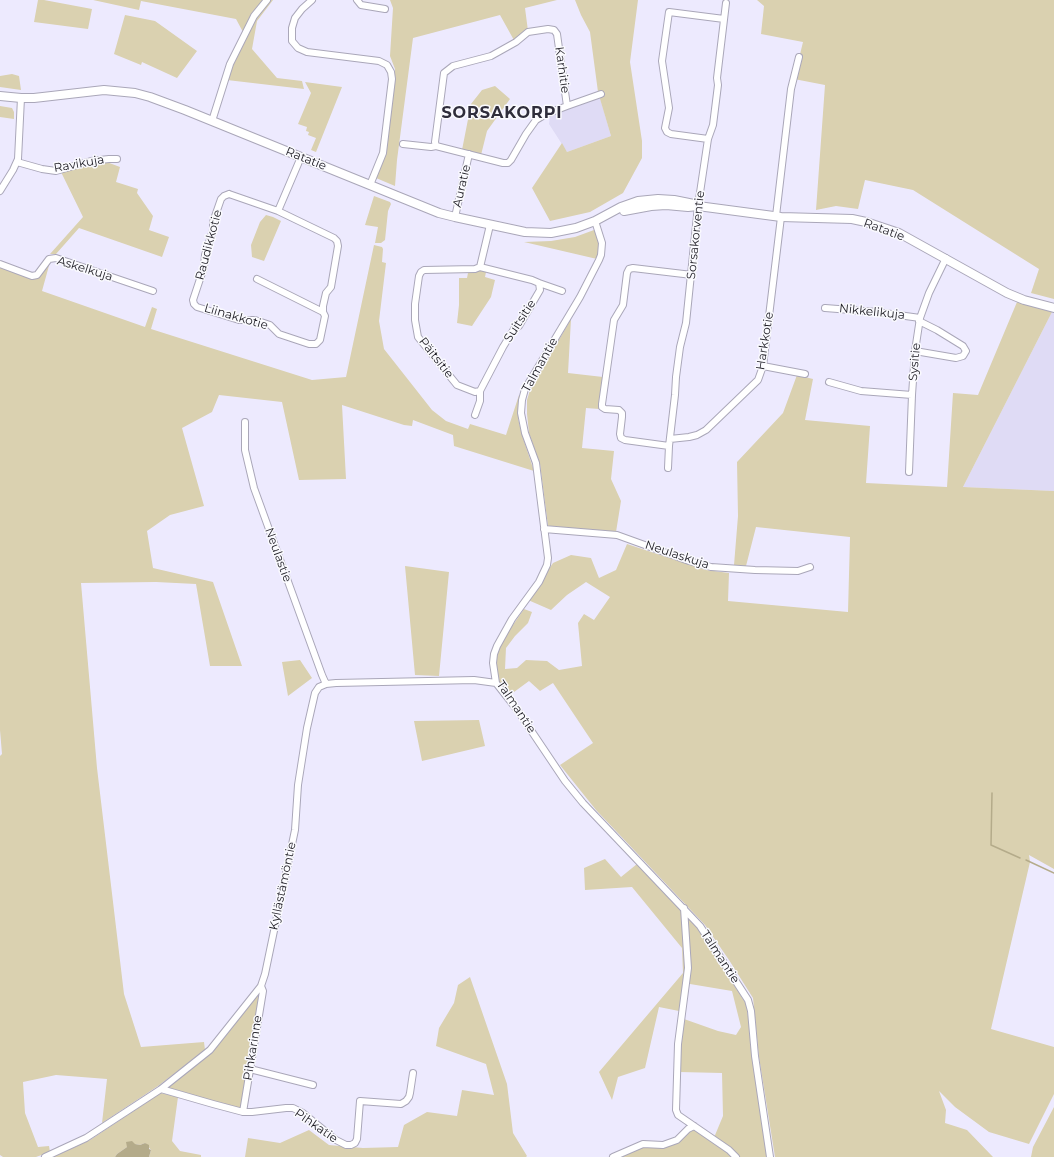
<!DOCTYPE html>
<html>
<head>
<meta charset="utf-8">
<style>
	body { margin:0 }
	canvas { display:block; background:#edeafe }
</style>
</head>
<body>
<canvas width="1054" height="1157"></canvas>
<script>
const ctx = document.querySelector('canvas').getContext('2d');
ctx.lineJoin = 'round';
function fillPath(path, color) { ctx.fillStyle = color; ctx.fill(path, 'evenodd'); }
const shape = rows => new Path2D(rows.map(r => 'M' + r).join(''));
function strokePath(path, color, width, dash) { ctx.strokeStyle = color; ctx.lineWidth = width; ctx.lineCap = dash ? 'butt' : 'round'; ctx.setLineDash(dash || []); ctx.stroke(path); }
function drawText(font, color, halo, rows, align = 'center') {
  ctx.font = font + ' Montserrat,sans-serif'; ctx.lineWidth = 3; ctx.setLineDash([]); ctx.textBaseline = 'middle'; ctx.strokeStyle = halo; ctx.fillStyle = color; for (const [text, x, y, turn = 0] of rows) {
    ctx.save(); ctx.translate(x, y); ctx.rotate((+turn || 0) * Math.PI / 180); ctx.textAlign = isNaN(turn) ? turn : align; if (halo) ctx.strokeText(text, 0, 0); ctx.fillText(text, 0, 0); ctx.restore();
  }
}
fillPath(shape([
	[600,98,611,136,567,152,549,124,550,116],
	[1054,311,1054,491,963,487,1052,312]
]), '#dfdbf5');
fillPath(shape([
	[38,0,44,0,92,9,88,29,34,22],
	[93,0,265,0,243,32,236,19,141,1,139,10],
	[269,0,273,0,257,21,252,49,277,78,302,81,304,89,227,80,231,65,255,17],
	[390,0,557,0,525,8,528,31,515,42,500,15,413,38,397,160,395,186,376,178,395,79,395,69,390,56,393,8],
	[575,0,638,0,630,62,642,141,642,158,623,193,590,212,550,221,532,188,562,143,567,152,611,136,598,92,590,32,581,15],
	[757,0,1054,0,1054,299,1031,293,1039,269,913,190,865,180,858,209,836,206,816,210,825,85,794,79,803,42,761,34,764,6],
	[125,15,155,21,197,51,177,78,142,62,141,65,114,54],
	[12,74,19,76,21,90,0,87,0,76],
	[305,82,342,87,316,152,311,150,316,138,308,135,309,132,306,131,307,127,298,124,311,93],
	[495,86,510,99,487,131,481,155,462,150,471,104,482,90],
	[0,106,12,108,14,112,14,119,0,117],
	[104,161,120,167,116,182,138,189,137,193,153,216,149,230,169,237,162,257,79,228,56,254,50,254,83,217,61,172,92,163],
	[374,196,390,202,391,204,388,211,385,240,381,243,375,243,378,227,365,225],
	[266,215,273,217,281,221,264,261,252,257,251,245,260,222],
	[594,230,595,231,599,241,599,248,597,259,524,242,551,241,575,237],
	[374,245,382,247,383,249,382,262,386,263,379,321,384,349,432,410,446,421,468,429,470,424,506,435,519,395,518,418,522,435,534,471,454,446,453,435,413,420,412,426,404,425,342,405,346,479,299,480,282,402,219,395,212,412,182,428,204,506,170,515,147,531,153,568,213,582,242,666,210,666,196,584,156,582,81,583,97,768,124,994,141,1047,204,1042,205,1050,158,1086,102,1123,107,1079,56,1075,23,1082,25,1113,38,1147,49,1146,50,1152,36,1157,3,1157,0,1155,0,756,2,754,0,730,0,265,35,278,50,262,42,291,145,327,152,307,157,309,151,329,312,380,346,377],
	[480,270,486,272,485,277,495,280,491,297,472,326,457,323,459,305,459,278,467,278,468,273,473,273],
	[1017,302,1052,312,963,487,1054,491,1054,869,1029,855,1030,862,991,1029,1054,1047,1054,1094,1029,1144,989,1132,955,1107,939,1091,946,1110,945,1123,967,1130,993,1157,775,1157,759,1057,753,998,729,960,705,925,596,810,560,765,593,743,553,683,540,691,529,681,510,695,499,682,496,664,496,654,508,632,524,609,532,612,528,623,515,636,506,648,505,669,517,668,526,660,547,661,559,670,582,666,578,623,584,614,594,620,610,597,586,582,567,595,551,610,528,600,553,563,571,555,591,558,599,578,616,570,627,544,706,570,729,573,728,601,848,612,850,537,756,527,746,566,734,565,738,516,737,462,783,413,797,375,813,379,805,420,870,426,866,483,947,487,953,393,978,395],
	[571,319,568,373,603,377,599,409,586,408,582,448,614,451,611,479,621,501,616,532,548,526,540,464,529,433,527,414,527,400,530,390],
	[405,566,449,572,439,676,415,675],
	[300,660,312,678,288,696,282,662],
	[479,720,485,746,422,761,414,721],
	[605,859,621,877,637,864,698,928,746,1004,749,1023,753,1064,767,1157,618,1157,643,1146,664,1147,693,1128,713,1140,723,1116,722,1073,679,1072,680,1044,684,1019,718,1031,736,1035,741,1027,732,991,684,983,679,1011,659,1007,645,1068,618,1077,612,1100,599,1072,683,973,682,948,632,887,585,890,584,868],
	[470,977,507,1084,513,1133,527,1156,526,1157,245,1157,248,1138,280,1143,309,1130,329,1145,363,1148,398,1147,404,1125,427,1112,457,1116,462,1090,494,1095,486,1064,436,1046,439,1028,454,1003,458,985],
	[259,994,252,1049,242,1110,166,1088,211,1053],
	[161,1093,178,1097,172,1141,180,1151,201,1155,201,1157,149,1157,151,1150,145,1143,140,1145,134,1144,127,1147,117,1154,115,1157,53,1157,90,1140],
	[1054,1107,1054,1157,1031,1157,1033,1147]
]), '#dad1b0');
fillPath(shape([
	[132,1141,135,1144,140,1145,145,1143,149,1145,149,1149,151,1150,149,1157,115,1157,117,1154,127,1147,126,1142]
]), '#b4ab8a');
strokePath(shape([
	[992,793,991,845,1020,858],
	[1026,860,1054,873]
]), '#b4ab8a', 1.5);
const minor = shape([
	[312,0,302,9,295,18,292,28,292,41,298,48,307,52,379,61,387,65,391,72,392,79,383,153,370,185],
	[357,0,361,5,385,9],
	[548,29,554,30,557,34,567,106,546,114,536,120,526,134,511,160,508,163,503,163,436,146,435,142,444,73,453,66,491,56,516,42,528,32,548,29],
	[567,106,601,94],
	[212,121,230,64,254,16,267,0],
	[708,139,671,134,667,132,665,128,669,108,662,61,669,12,724,19],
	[403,144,431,147,436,146],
	[17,162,42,169,56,171,91,161,109,159,117,159],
	[0,191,13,170,18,159,21,98],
	[229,194,278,211,334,238,337,241,338,246,331,287,326,293,323,306,323,312,325,316,320,340,316,344,309,344,279,334,270,325,255,320,239,320,197,307,194,304,193,300,204,267,205,255,213,230,213,222,221,199,224,196,229,194],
	[278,211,301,157],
	[776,216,791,89,799,57],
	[455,217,469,154],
	[595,221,602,243,601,255,599,260,580,297,525,389,522,400,521,413,525,433,536,463,548,558,547,565,539,582,512,619,497,646,494,654,493,663,496,683,518,711,565,781,583,803,700,926,748,1000,751,1011,755,1056,770,1157],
	[0,264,32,276,37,275,49,259,56,258,153,291],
	[480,267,490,225],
	[257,279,323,312],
	[539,283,562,291],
	[825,308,877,312,920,318],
	[915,351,956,358,963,356,966,351,963,346,937,330,919,321],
	[763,366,805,374],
	[829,382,861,391,912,395],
	[480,391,475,392,457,385,418,337,415,320,415,304,419,276,421,272,424,270,475,269,480,267],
	[475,415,480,401,480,391,503,347,514,329,519,326,540,290,539,283,532,280,480,267],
	[245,422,245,450,254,488,322,675,326,684],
	[670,439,689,437,697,435,706,430,758,380,763,366,781,217],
	[669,446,625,440,621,438,620,434,622,417,622,413,619,410,605,409,602,407,602,404,614,320,623,305,627,273,629,269,633,268,692,275],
	[668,468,669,446,675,395,676,377,680,347,686,323,698,206,708,139,713,125,718,85,717,78,726,3],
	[909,472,912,395,915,351,920,318,929,293,946,258],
	[544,529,617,535,689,561,711,567,755,570,798,571,810,567],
	[684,908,688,968,678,1044,676,1110,678,1115,729,1150,736,1157],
	[250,1069,313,1085],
	[161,1089,213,1104,243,1112,252,1112,286,1108,293,1108,303,1113,336,1140,346,1145,351,1145,355,1143,357,1139,360,1101,401,1104,406,1101,409,1097,410,1093,413,1073],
	[243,1112,263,991,261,986],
	[45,1157,86,1138,161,1089,210,1050,261,986,265,974,295,830,298,785,307,728,315,693,319,687,326,684,336,683,474,680,496,683],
	[613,1157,643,1144,663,1145,677,1140,688,1129,694,1126]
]);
const tertiary = shape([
	[0,96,21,98,34,98,104,90,135,93,150,97,185,110,439,213,455,217,525,232,551,233,576,228,595,221,621,207,638,201,658,199,674,200,694,204,698,206],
	[624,211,651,206,666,205,688,207,698,206,781,217,852,219,866,222,899,233,1007,293,1024,300,1054,308]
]);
strokePath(minor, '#aaa7b9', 8);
strokePath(tertiary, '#aaa7b9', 10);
strokePath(minor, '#fff', 6);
strokePath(tertiary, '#fff', 8);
drawText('12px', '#222128', '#fafafe', [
	["Karhitie",562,70,82],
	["Ratatie",306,159,22],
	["Ravikuja",79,164,-10],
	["Auratie",462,186,-77],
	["Ratatie",884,230,20],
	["Sorsakorventie",696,235,-84],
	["Raudikkotie",209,245,-75],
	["Askelkuja",85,269,17],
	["Nikkelikuja",872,312,6],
	["Liinakkotie",236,317,16],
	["Suitsitie",520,321,-57],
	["Harkkotie",765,341,-81],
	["Päitsitie",436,358,52],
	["Sysitie",915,362,-85],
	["Talmantie",540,365,-61],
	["Neulastie",278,555,70],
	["Neulaskuja",677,555,18],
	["Talmantie",516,707,56],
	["Kyllästämöntie",283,886,-78],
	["Talmantie",720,957,57],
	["Pihkarinne",253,1048,-81],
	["Pihkatie",316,1126,35]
]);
ctx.letterSpacing = '1px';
drawText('bold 16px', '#2f2d3b', '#fafafe', [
	["SORSAKORPI",502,113]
]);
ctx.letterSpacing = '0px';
</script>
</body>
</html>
